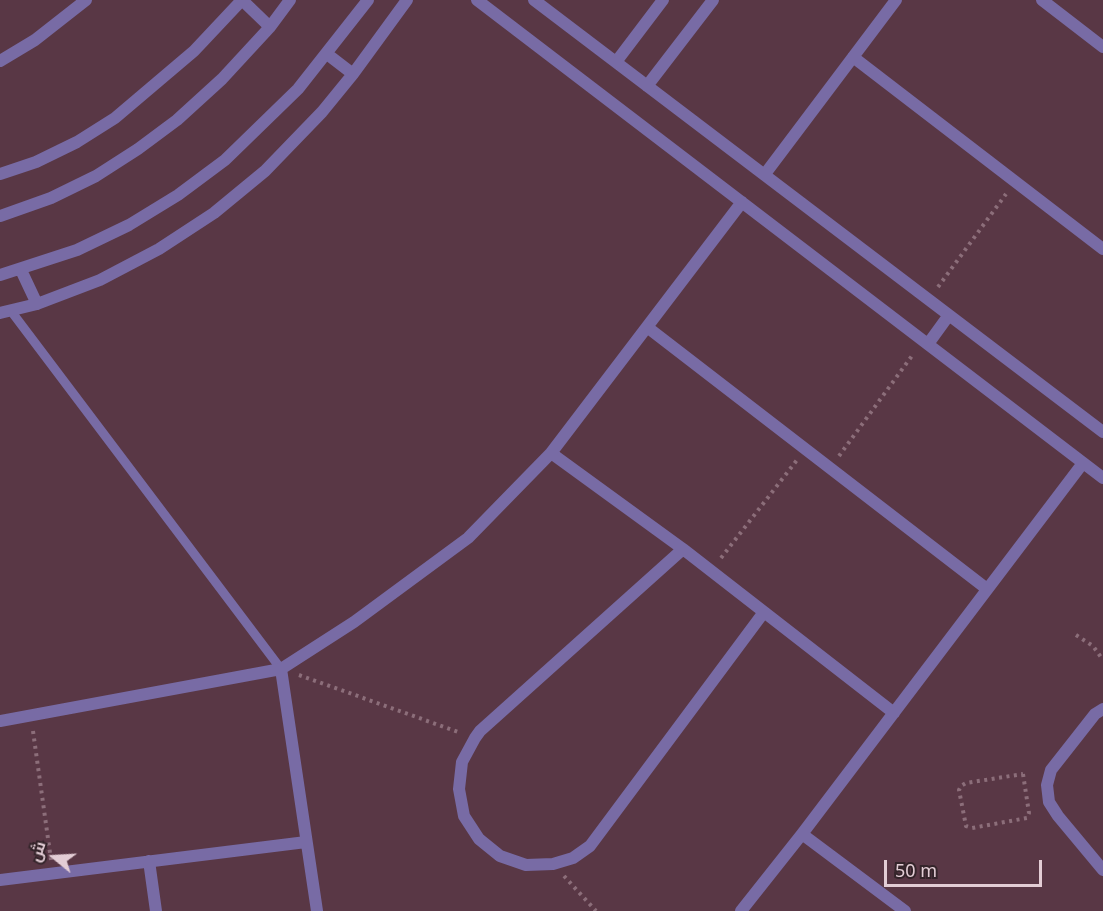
<!DOCTYPE html>
<html>
<head>
<meta charset="utf-8">
<style>
	body { margin:0 }
	#map { position:relative; width:1103px; height:911px; overflow:hidden; background:#593745; font-family:"Noto Sans",Cairo,sans-serif }
	canvas { display:block }
	.north { position:absolute; left:24px; top:827px; width:60px; height:60px; -webkit-text-stroke:4px #34242a; paint-order:stroke; rotate:288deg; font-size:16px; font-weight:700; line-height:24px; text-align:center; color:#e3cdd5 }
	.north::after { content:''; display:block; margin:auto; width:21px; height:27px; background:#e3cdd5; clip-path:polygon(50% 0,100% 100%,50% 72%,0 100%) }
	.scale { position:absolute; left:884px; top:860px; width:158px; height:27px; box-sizing:border-box; border:3px solid #e3cdd5; border-top:0; padding-left:8px; font-size:18px; line-height:21px; white-space:nowrap; color:#e3cdd5; -webkit-text-stroke:4px #34242a; paint-order:stroke }
</style>
</head>
<body>
<div id="map">
<canvas width="1103" height="911"></canvas>
<div class="north">ش</div>
<div class="scale">50 m</div>
</div>
<script>
const ctx = document.querySelector('canvas').getContext('2d');
ctx.lineJoin = 'round';
const shape = rows => new Path2D(rows.map(r => 'M' + r).join(''));
function strokePath(path, color, width, dash) { ctx.strokeStyle = color; ctx.lineWidth = width; ctx.lineCap = dash ? 'butt' : 'round'; ctx.setLineDash(dash || []); ctx.stroke(path); }
strokePath(shape([
	[938,287,1006,194],
	[839,456,914,353],
	[721,558,797,460],
	[1076,635,1093,646,1103,660],
	[299,675,461,733],
	[33,731,51,860],
	[1023,774,1029,813,1027,818,972,828,966,826,959,790,961,786,966,783,1023,774],
	[564,876,596,911]
]), '#8c6e7a', 4, [3, 4.5]);
strokePath(shape([
	[11,311,281,669]
]), '#786ba5', 9);
strokePath(shape([
	[242,0,270,27],
	[477,0,1103,478],
	[534,0,1103,432],
	[1042,0,1103,47],
	[327,54,353,74],
	[853,57,1103,249],
	[0,61,35,40,86,0],
	[616,62,663,0],
	[647,86,713,0],
	[0,174,36,162,77,142,115,118,194,51,242,0],
	[765,174,896,0],
	[0,216,51,198,96,176,138,149,177,120,222,79,270,27,290,0],
	[21,270,37,304],
	[0,275,77,250,129,225,178,195,225,160,298,89,368,0],
	[0,313,37,304,100,280,159,249,214,213,265,171,322,112,353,74,407,0],
	[647,327,987,589],
	[928,344,949,315],
	[551,453,683,549,894,713],
	[683,549,480,731,475,738,462,762,459,789,464,816,479,839,500,856,526,865,553,864,573,858,590,846,764,612],
	[281,669,317,911],
	[1103,709,1095,714,1051,770,1047,785,1049,802,1058,816,1103,870],
	[0,721,281,669,354,622,468,538,551,453,742,202],
	[802,834,905,911],
	[149,861,156,911],
	[0,880,306,842],
	[741,911,802,834,1083,463]
]), '#786ba5', 12);
</script>
</body>
</html>
